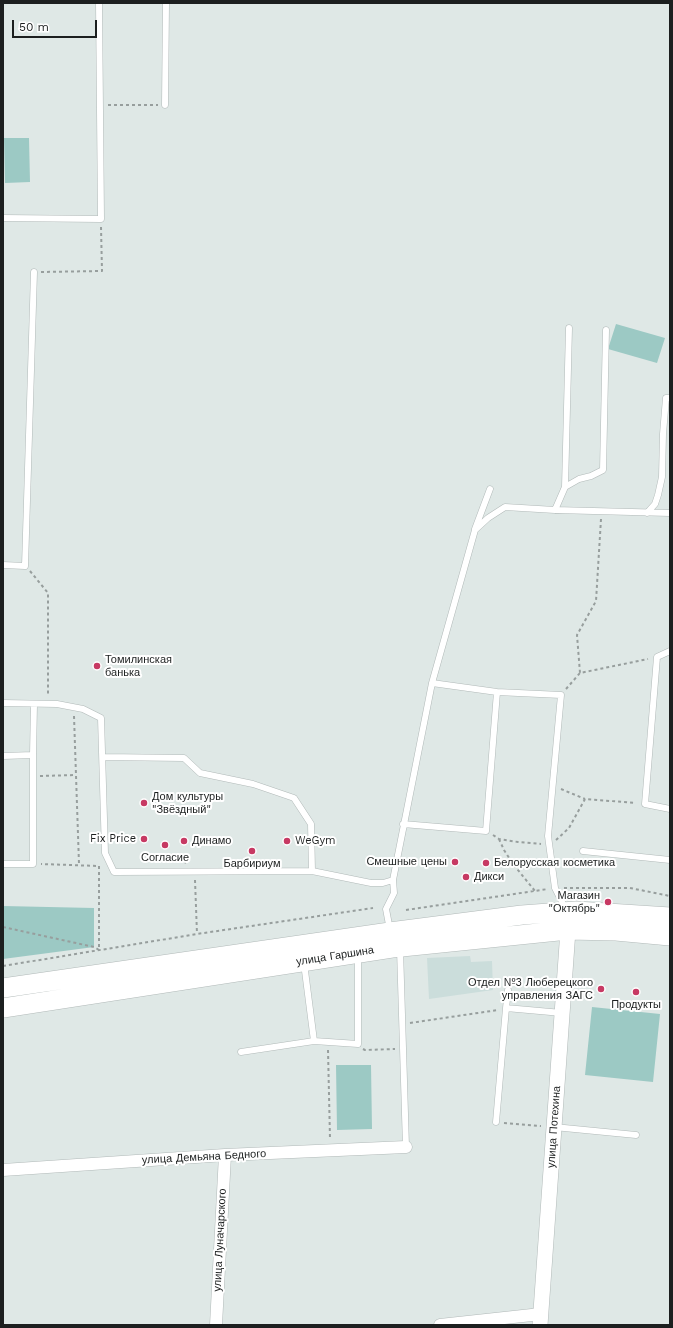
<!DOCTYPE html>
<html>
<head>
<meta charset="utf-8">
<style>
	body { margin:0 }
	#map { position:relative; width:673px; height:1328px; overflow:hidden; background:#dfe8e6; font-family:"Work Sans",sans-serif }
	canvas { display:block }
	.frame { position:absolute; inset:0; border:4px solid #1c1f1f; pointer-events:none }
	.scale { position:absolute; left:12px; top:20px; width:85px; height:18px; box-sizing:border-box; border:2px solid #1c1f1f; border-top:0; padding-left:5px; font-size:12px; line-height:14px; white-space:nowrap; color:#1c1f1f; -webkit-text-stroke:3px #fff; paint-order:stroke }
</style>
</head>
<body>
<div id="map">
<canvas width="673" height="1328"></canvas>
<div class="frame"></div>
<div class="scale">50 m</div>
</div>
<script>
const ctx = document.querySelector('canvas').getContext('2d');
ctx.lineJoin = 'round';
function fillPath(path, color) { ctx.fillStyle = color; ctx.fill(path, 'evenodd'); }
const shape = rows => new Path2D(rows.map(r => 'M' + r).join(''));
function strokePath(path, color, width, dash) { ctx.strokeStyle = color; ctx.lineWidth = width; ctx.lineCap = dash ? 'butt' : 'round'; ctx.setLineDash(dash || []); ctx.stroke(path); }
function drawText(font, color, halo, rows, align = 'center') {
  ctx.font = font + ' "Work Sans",sans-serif'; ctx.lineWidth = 4; ctx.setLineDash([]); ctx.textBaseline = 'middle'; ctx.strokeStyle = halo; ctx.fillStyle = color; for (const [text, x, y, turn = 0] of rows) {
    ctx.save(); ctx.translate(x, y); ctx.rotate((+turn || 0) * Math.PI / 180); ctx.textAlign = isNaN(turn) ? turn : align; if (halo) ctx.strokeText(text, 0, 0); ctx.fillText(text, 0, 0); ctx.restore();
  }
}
fillPath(shape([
	[470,956,471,962,492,961,493,990,429,999,427,958]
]), '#cbdddb');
fillPath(shape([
	[4,138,29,138,30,182,5,183],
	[616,324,665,338,657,363,608,349],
	[3,906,94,908,94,947,3,959],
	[592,1007,660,1014,653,1082,585,1075],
	[336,1065,371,1065,372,1129,337,1130]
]), '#9cc9c4');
const service = shape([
	[165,105,166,3],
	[3,218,101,219,99,3],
	[565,487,579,479,591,476,603,470,606,330],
	[555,510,565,487,569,328],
	[647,513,655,504,658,495,662,477,663,434,666,398,670,398],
	[475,529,490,489],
	[3,565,25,566,34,272],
	[670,651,657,657,645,804,670,809],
	[432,683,497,692,561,695,548,836,555,888,566,910],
	[3,703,57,704,83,709,101,718,105,853,114,872,312,871,371,883,383,883,393,880],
	[33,755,34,704],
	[3,756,33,755,33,864,3,864],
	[103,757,184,758,200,773,253,784,294,798,311,824,312,871],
	[403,824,486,831,497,692],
	[583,851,670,860],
	[390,930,386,909,394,893,393,880,432,683,475,530,488,518,505,507,555,510,670,513],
	[400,949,406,1147],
	[304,963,314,1041],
	[506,1008,508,990],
	[241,1052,314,1041,358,1044,358,955],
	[496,1122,506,1008,562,1013],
	[554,1127,636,1135]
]);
const minor = shape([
	[3,1170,225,1155,406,1147],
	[216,1325,225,1155],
	[440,1325,541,1314]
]);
const tertiary = shape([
	[540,1325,568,930,567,919]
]);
const primary = shape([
	[3,988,390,932,522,915,576,911,670,917],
	[3,1008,392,948,568,930,616,931,670,936]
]);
strokePath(service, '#b1b9b8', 7);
strokePath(minor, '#b1b9b8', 13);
strokePath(tertiary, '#b1b9b8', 16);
strokePath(primary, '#b1b9b8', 20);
strokePath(shape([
	[108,105,158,105],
	[41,272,102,271,101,227],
	[601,519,596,601,577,635,580,673,648,659],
	[30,571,48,593,48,696],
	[566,689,580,673],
	[74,716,79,864],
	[40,776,76,775],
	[561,789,585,799],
	[493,835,499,839,518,842,541,844],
	[499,839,504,850,513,864,535,891],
	[556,840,569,828,585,799,636,803],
	[180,859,186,863],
	[195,880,197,934],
	[564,888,630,888,670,896],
	[406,910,548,889],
	[3,927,94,947,99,950,99,866,41,864],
	[3,966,197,934,373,908],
	[410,1023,498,1010],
	[363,1049,365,1050,395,1049],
	[328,1050,330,1139],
	[504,1123,541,1126]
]), '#979e9d', 2, [3, 3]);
strokePath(service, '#fff', 6);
strokePath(minor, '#fff', 12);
strokePath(tertiary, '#fff', 15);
strokePath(primary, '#fff', 19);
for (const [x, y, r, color] of [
	[97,666,4,"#c73963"],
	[144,803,4,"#c73963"],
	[144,839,4,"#c73963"],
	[184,841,4,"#c73963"],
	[287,841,4,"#c73963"],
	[165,845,4,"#c73963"],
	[252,851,4,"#c73963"],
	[455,862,4,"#c73963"],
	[486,863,4,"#c73963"],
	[466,877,4,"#c73963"],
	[608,902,4,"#c73963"],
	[601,989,4,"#c73963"],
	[636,992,4,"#c73963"]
]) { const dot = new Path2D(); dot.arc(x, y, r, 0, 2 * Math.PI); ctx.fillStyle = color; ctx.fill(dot); strokePath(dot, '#fff', 1.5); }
drawText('11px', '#1c1f1f', '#fff', [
	["Томилинская",105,660],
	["банька",105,673],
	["Дом культуры",152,797],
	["\"Звёздный\"",152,810],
	["Fix Price",136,839,"right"],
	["Динамо",192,841],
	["WeGym",295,841],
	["Согласие",165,858,"center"],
	["Смешные цены",447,862,"right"],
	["Белорусская косметика",494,863],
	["Барбириум",252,864,"center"],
	["Дикси",474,877],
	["Магазин",600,896,"right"],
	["\"Октябрь\"",600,909,"right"],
	["Отдел №3 Люберецкого",593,983,"right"],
	["управления ЗАГС",593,996,"right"],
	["Продукты",636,1005,"center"]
], 'left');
drawText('11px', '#1c1f1f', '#fff', [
	["улица Гаршина",335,956,-9],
	["улица Потехина",554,1127,-86],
	["улица Демьяна Бедного",204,1157,-3],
	["улица Луначарского",220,1240,-87]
]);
</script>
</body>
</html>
